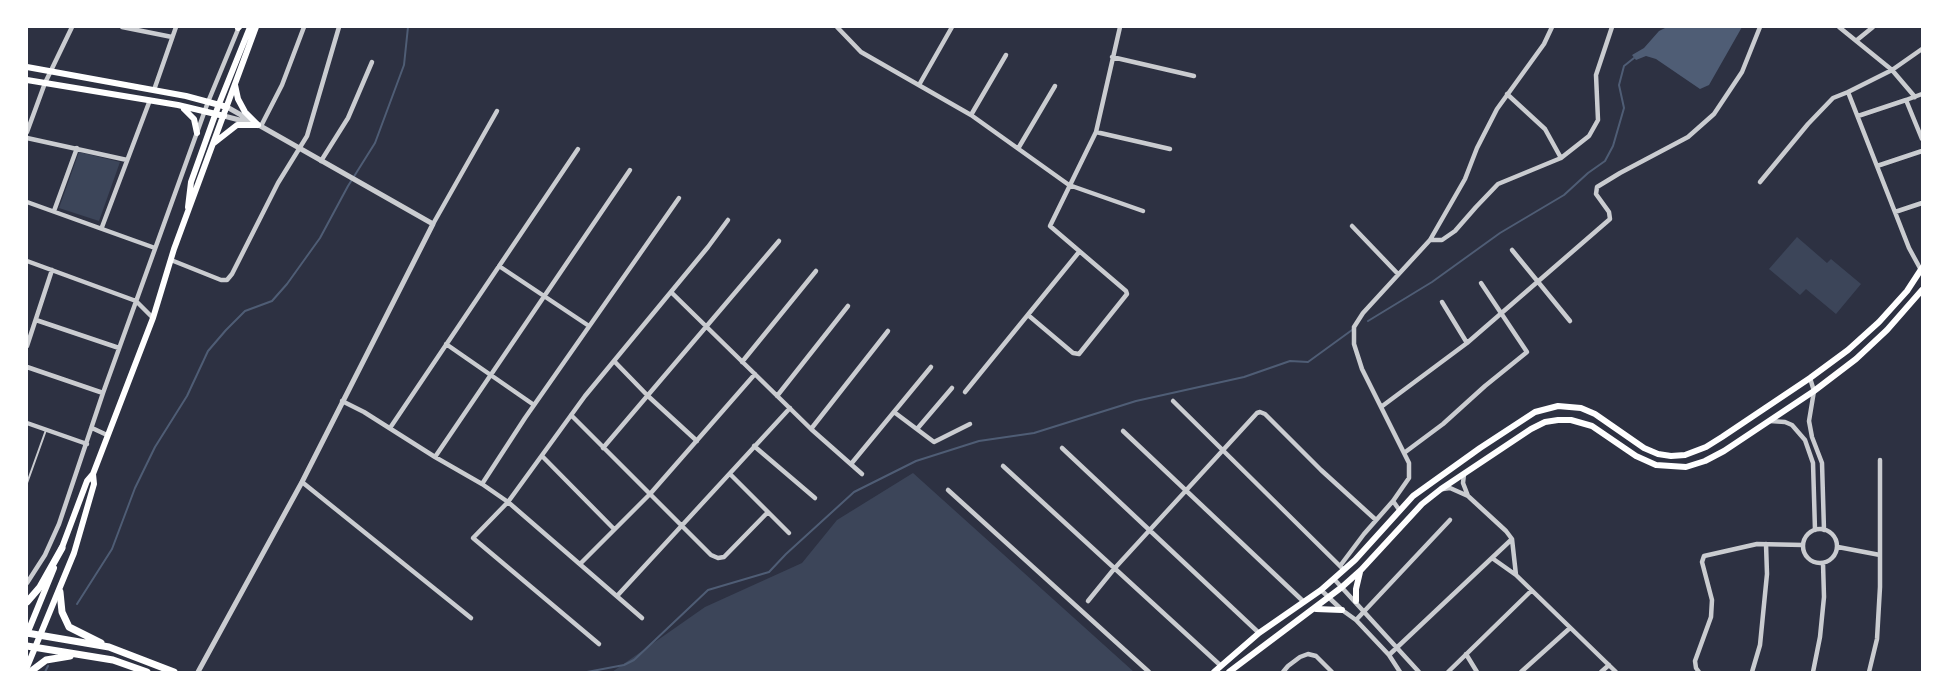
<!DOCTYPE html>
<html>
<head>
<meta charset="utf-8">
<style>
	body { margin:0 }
	#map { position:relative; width:1949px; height:699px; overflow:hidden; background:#2d3142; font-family:"Roboto Condensed",sans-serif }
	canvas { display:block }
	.frame { position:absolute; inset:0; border:28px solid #fff; pointer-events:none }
</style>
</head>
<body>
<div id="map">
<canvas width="1949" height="699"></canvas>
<div class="frame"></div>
</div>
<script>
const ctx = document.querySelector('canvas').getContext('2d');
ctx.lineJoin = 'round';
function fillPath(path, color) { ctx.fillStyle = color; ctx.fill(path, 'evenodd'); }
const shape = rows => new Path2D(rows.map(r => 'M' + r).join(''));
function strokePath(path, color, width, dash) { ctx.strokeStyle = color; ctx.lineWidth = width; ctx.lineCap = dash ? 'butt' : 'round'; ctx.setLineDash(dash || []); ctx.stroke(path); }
fillPath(shape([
	[79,152,120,162,99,221,59,208],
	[1797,237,1827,263,1831,259,1861,284,1836,314,1806,289,1800,295,1769,269],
	[913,473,1134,672,612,672,705,607,802,563,837,520]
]), '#3c4559');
fillPath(shape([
	[1667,27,1742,27,1709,85,1700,89,1656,59,1646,56,1636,60,1632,55,1644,48,1659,31]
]), '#4f5d75');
strokePath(shape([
	[1368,321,1432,282,1500,233,1564,195,1588,173,1605,161,1613,146,1624,108,1619,85,1624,66,1634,58],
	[77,604,112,549,135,488,155,447,187,396,208,351,226,330,245,311,272,301,287,284,320,238,348,186,375,143,404,65,408,27],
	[45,672,48,666],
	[587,672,624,665,634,660,708,590,769,572,786,554,854,492,916,461,979,441,1034,433,1136,401,1244,377,1290,361,1308,362,1352,330]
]), '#4f5d75', 2);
strokePath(shape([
	[27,483,46,430]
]), '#caccd0', 2);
strokePath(shape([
	[122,27,172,37],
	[837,27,861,52,971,115,1069,185,1143,211],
	[1839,27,1892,70,1915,97],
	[1857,40,1873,27],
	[1112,57,1194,76],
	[919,85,952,27],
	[154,90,176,27],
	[1848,92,1909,248,1921,270],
	[1507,94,1545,129,1561,158],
	[1906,100,1922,94],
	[971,115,1006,55],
	[1858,116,1906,100,1922,139],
	[261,126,282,85,304,27],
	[27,132,45,83,72,27],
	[1096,132,1170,149],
	[27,138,127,160],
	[1019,147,1055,86],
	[321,161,348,118,372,62],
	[1877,166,1922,151],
	[1760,182,1808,124,1833,98,1848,92,1892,70,1922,49],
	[27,202,155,248],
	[54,211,77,148],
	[1895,212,1922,203],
	[433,224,497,111],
	[1352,226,1398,274],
	[102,227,150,100],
	[1430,240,1442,240,1455,231,1476,207,1498,184,1561,158,1589,136,1598,120,1596,75,1612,27],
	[1512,250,1570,321],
	[171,260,221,280,227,280,232,274,278,183,307,136,339,27],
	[27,261,136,301,153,318],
	[499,266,589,326],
	[671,292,811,429,862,474],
	[1442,302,1467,343],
	[1028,315,1073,353,1079,354,1127,294,1126,291,1050,226,1096,132,1120,27],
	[36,320,119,348],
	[446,344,534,405],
	[27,346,52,270],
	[614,361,648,396,697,441],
	[742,362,816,271],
	[27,367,103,393],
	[1810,378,1814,391,1809,421,1812,437,1822,463,1824,530],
	[965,392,1079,252],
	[777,396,848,306],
	[342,401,364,412,435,457,482,484,508,502,642,618],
	[1173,401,1344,570],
	[1381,407,1467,343,1610,219,1609,212,1596,194,1597,187,1620,173,1688,137,1714,114,1742,72,1760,27],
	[894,412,934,442,970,424],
	[571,415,711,555,718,558,724,557,768,512],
	[1770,421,1785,422,1792,425,1805,440,1813,463,1815,530],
	[27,423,87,444],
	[92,428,107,435],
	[390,428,578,149],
	[811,429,888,331],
	[917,429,952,388],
	[1123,431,1304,602],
	[754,446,815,498],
	[603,448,779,241],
	[1062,448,1259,633],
	[1404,453,1443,424,1485,386,1527,352,1481,283],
	[542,456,614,529],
	[435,457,630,170],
	[851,464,931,367],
	[1003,466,1220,665],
	[730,474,789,533],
	[1464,474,1463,483,1468,496],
	[302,482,471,618],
	[482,484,525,418,679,198],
	[1443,489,1450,488,1468,496,1506,531,1512,539,1516,575,1616,672],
	[948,490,1149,672],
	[1400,511,1393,501,1409,478,1409,463,1362,369,1354,344,1354,327,1363,313,1430,240,1465,179,1477,148,1497,109,1544,44,1552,27],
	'1803 546a17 17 0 1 1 34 0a17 17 0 1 1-34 0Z',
	[1838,547,1880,555],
	[1492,558,1516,575],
	[580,564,650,494,755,374],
	[1340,566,1364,534,1393,501],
	[1334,579,1419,672],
	[27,583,45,555,59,524,103,393,208,102,239,27],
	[1321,590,1342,610,1356,620,1389,655,1400,672],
	[617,596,790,408],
	[1088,601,1114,569,1257,413,1260,412,1265,414,1321,470,1376,520],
	[1356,620,1450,520],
	[599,644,473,538,508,502,585,396,708,247,728,220],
	[1466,654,1477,672],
	[1389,655,1512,539],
	[1283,672,1288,666,1300,657,1308,654,1316,656,1332,672],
	[1448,672,1531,591],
	[1521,672,1570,628],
	[1601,672,1609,665],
	[1699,672,1696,668,1695,661,1711,617,1712,600,1702,562,1704,556,1757,544,1803,545],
	[1752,672,1760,645,1767,574,1766,544],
	[1813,672,1820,637,1824,597,1823,563],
	[1869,672,1877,639,1880,587,1880,460]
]), '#caccd0', 4.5);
strokePath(shape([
	[224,116,251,123],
	[198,672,302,482,433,224,227,107]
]), '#caccd0', 5);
strokePath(shape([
	[238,28,239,27],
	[27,67,186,96,227,107],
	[27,80,178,105,224,116],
	[235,85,238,99,245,112,258,125],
	[184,109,194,119,197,133],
	[214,143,237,125,258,125],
	[188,207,191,182,219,104,250,27],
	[61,550,87,481,93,474],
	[1356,601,1356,589,1360,572],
	[1316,609,1342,610],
	[27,634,54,568],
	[27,667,74,553,94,484,93,474,153,318,174,249,256,27],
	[1214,672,1259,633,1321,590,1355,560,1413,496,1480,448,1535,412,1558,406,1581,408,1595,414,1644,448,1658,454,1671,456,1685,455,1706,447,1722,437,1810,378,1848,350,1879,322,1907,291,1922,268],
	[1229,672,1342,587,1361,570,1422,504,1441,489,1531,429,1545,422,1558,420,1571,420,1592,426,1636,456,1656,465,1686,467,1705,461,1724,451,1814,391,1856,359,1887,330,1922,290]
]), '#fff', 6);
strokePath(shape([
	[60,592,62,612,69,627,101,643],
	[27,602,40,587,62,548],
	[27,633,109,647,174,672],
	[27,646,113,660,147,672],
	[30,672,46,660,70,656]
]), '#fff', 7);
</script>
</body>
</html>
